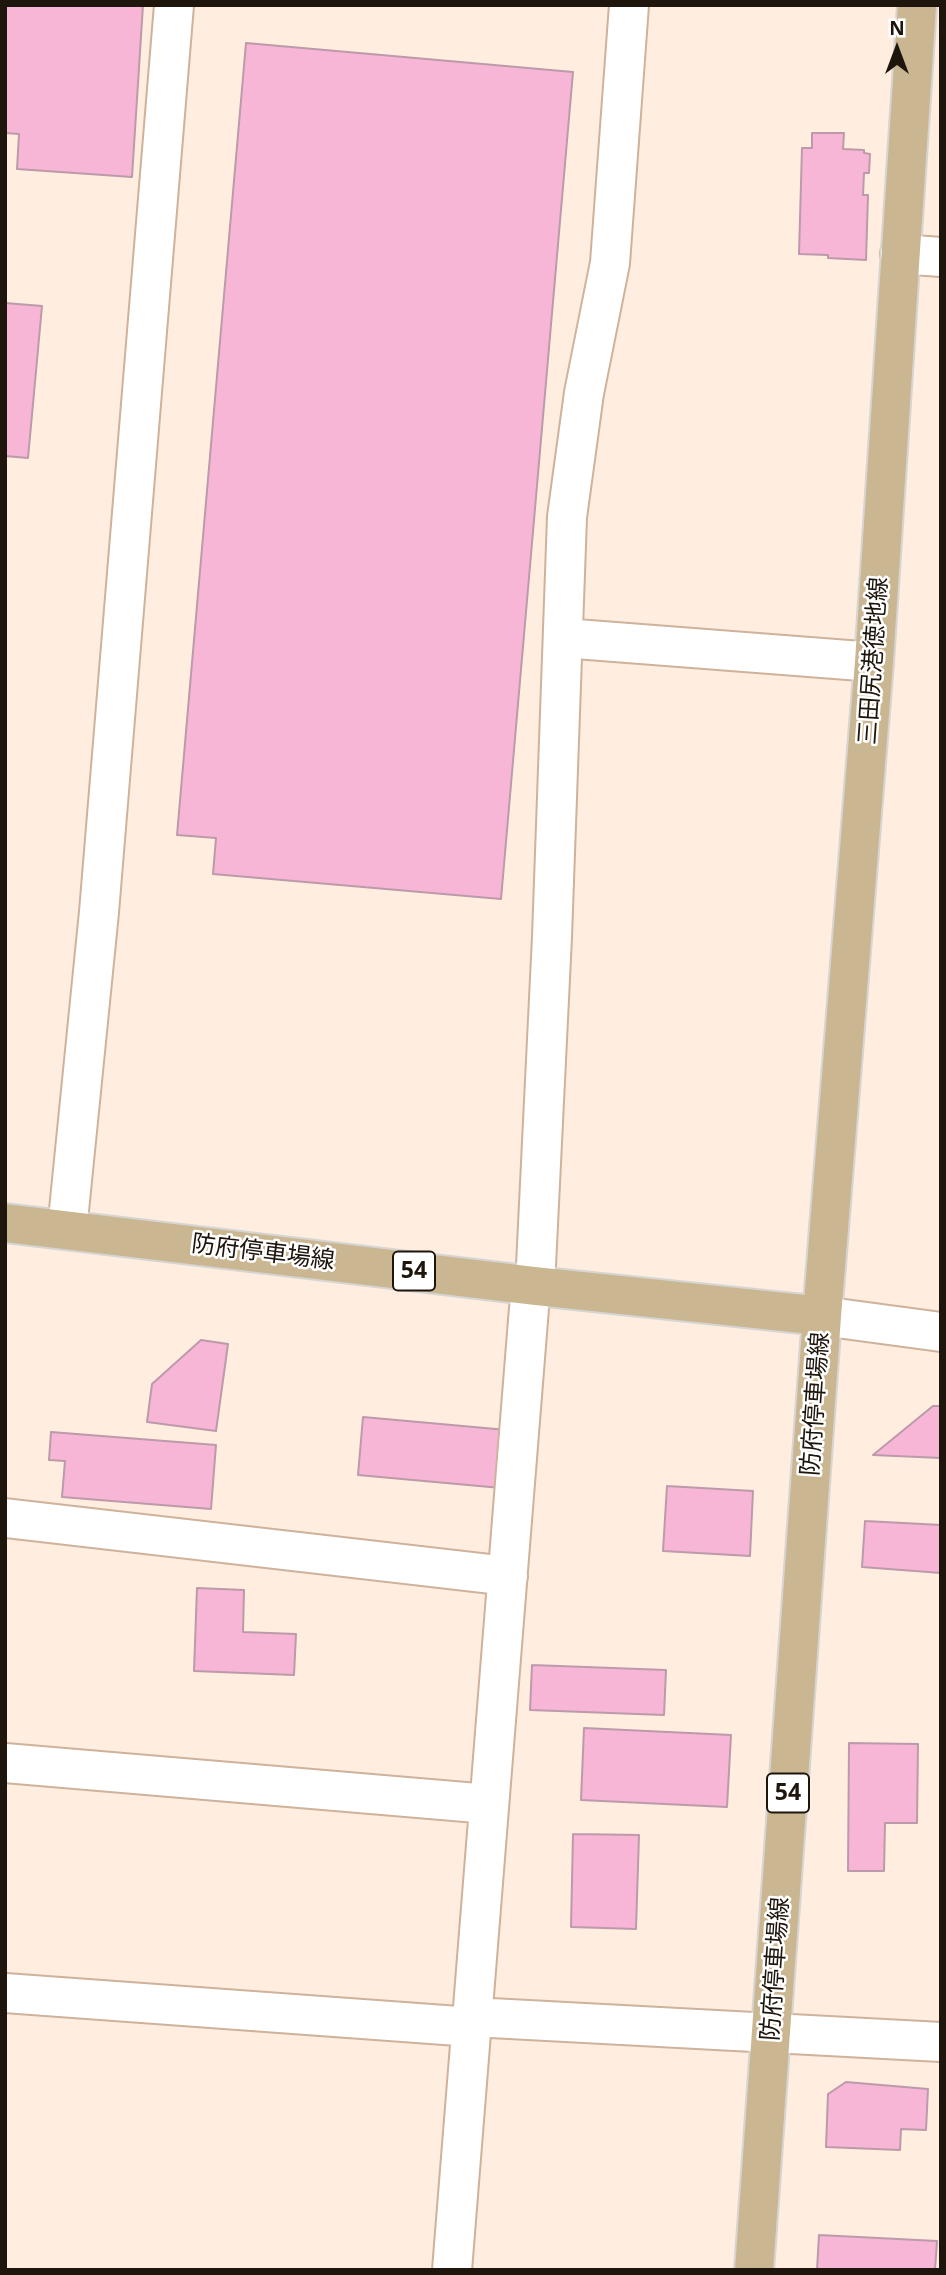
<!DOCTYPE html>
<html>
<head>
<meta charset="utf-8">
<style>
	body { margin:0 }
	#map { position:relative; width:946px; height:2275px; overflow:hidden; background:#ffeddf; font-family:"Noto Sans",sans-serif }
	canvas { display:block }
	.frame { position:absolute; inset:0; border:7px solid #1e150c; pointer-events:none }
	.north { position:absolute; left:862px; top:14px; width:70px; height:70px; -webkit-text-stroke:5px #fff; paint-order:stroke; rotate:0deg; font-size:19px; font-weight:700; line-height:28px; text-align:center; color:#1e150c }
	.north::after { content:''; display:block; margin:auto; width:24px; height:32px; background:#1e150c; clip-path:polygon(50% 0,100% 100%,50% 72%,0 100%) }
</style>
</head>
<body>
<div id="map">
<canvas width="946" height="2275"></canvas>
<div class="frame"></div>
<div class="north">N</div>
</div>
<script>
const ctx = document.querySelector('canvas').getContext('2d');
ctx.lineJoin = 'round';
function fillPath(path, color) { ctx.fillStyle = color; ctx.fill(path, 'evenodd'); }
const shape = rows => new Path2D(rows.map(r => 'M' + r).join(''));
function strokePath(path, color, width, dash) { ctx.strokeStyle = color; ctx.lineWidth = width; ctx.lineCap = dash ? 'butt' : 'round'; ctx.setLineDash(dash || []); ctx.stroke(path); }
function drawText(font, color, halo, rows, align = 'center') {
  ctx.font = font + ' "Noto Sans","Noto Sans JP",sans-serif'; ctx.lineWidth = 5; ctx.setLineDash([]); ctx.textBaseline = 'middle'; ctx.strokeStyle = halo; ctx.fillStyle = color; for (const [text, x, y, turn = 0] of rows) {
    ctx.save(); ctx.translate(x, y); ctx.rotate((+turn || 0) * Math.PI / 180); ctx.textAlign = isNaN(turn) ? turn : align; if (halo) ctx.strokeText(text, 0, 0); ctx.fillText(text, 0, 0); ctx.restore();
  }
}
const building = shape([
	[5,5,143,5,132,177,17,169,19,134,5,133,5,5],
	[246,43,573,72,501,899,213,874,216,838,177,835,246,43],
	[812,133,844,133,843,149,864,150,864,153,870,154,869,173,864,173,863,195,868,195,866,260,828,258,828,255,799,254,802,148,812,148,812,133],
	[5,303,42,306,28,458,5,456,5,303],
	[201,1340,228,1344,216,1431,147,1422,152,1384,201,1340],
	[933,1406,941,1406,941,1458,873,1455,933,1406],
	[363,1417,507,1430,501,1488,358,1475,363,1417],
	[51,1432,216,1445,211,1509,62,1497,65,1461,49,1460,51,1432],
	[667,1486,753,1491,750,1556,663,1551,667,1486],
	[865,1521,941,1525,941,1573,862,1567,865,1521],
	[197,1588,244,1590,243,1632,296,1634,294,1675,194,1671,197,1588],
	[532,1665,666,1670,664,1715,530,1710,532,1665],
	[584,1728,731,1735,727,1807,581,1800,584,1728],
	[849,1743,918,1744,917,1823,885,1823,884,1871,848,1871,849,1743],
	[573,1834,639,1835,636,1929,571,1927,573,1834],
	[846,2082,928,2089,926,2130,901,2129,900,2150,826,2147,828,2094,846,2082],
	[819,2235,937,2241,935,2270,817,2270,819,2235]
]);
fillPath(building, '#f7b6d6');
strokePath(building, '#bc9aaa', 2);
const minor = shape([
	[900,254,941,257],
	[563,638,874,662],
	[67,1230,99,912,174,5],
	[535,1286,552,937,567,517,584,393,610,263,629,5],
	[822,1316,941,1332],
	[5,1518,508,1576],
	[5,1763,489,1804],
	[5,1993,472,2027],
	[472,2017,941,2042],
	[452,2270,529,1308]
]);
const major = shape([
	[5,1223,535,1286,822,1316],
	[754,2270,822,1316,874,662,917,5]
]);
strokePath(minor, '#ceb29b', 42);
strokePath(major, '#d6d5d3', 42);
strokePath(minor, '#fff', 38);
strokePath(major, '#cab690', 38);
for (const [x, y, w] of [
	[414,1271,42],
	[788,1793,42]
]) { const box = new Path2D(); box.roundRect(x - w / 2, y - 19.5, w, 39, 5); ctx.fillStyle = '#fff'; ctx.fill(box); strokePath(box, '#1e150c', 2); }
drawText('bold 23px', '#1e150c', null, [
	["54",414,1271],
	["54",788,1793]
]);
drawText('24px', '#1e150c', '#fff', [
	["三田尻港徳地線",874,661,-86],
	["防府停車場線",263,1253,7],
	["防府停車場線",816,1404,-86],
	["防府停車場線",776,1969,-86]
]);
</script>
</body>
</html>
